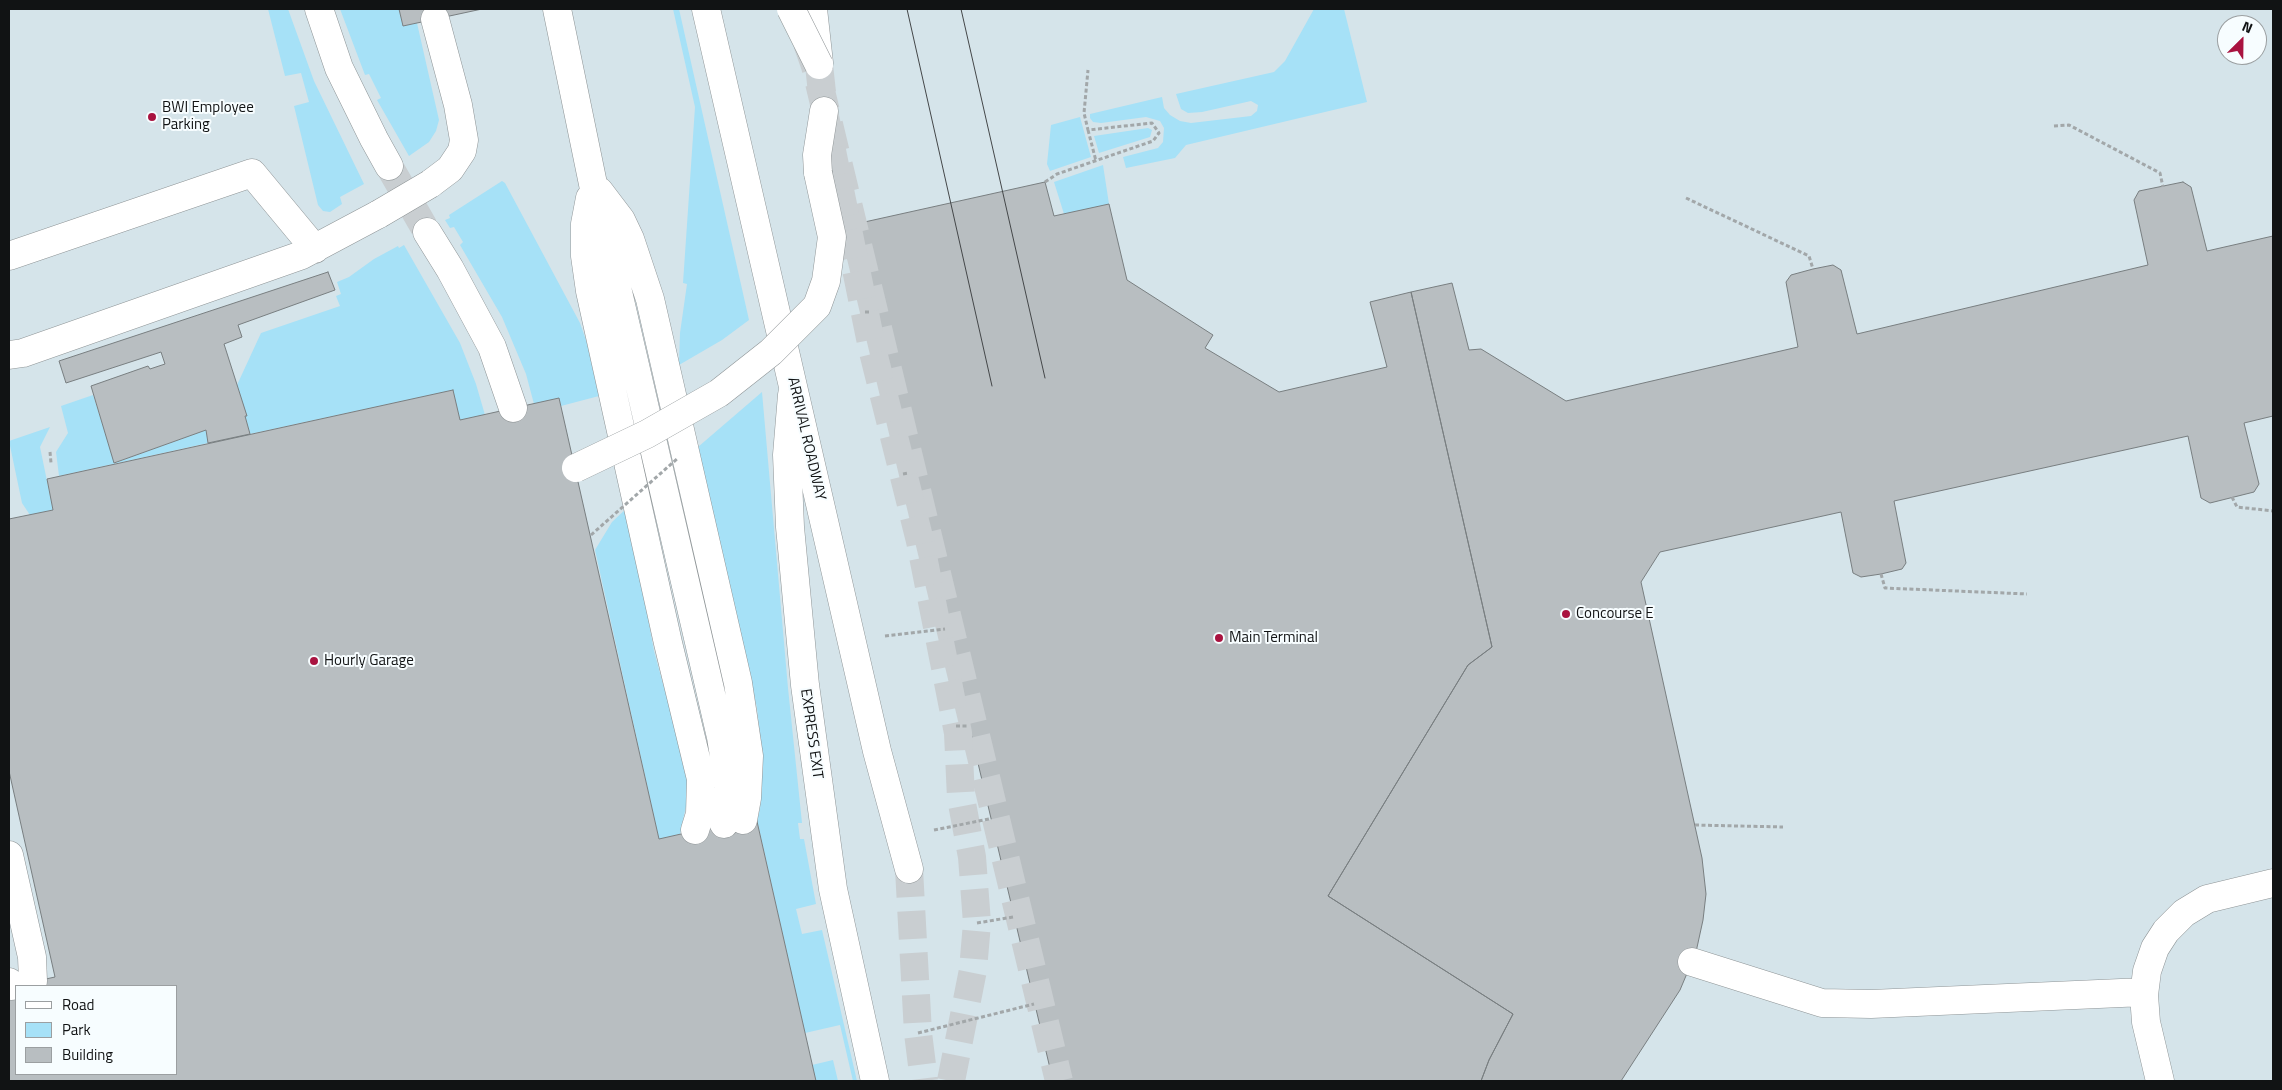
<!DOCTYPE html>
<html>
<head>
<meta charset="utf-8">
<style>
	body { margin:0 }
	#map { position:relative; width:2282px; height:1090px; overflow:hidden; background:#e9eff2; font-family:"Titillium Web",sans-serif }
	canvas { display:block }
	.frame { position:absolute; inset:0; border:10px solid #111314; pointer-events:none }
	.legend { position:absolute; left:15px; top:985px; width:162px; height:90px; box-sizing:border-box; background:#f7fdff; border:1px solid #9b9fa1; margin:0; padding:6px 9px; list-style:none; font-size:15px; color:#111314 }
	.legend li { display:flex; align-items:center; gap:10px; height:25px }
	.legend b { width:25px; border:1px solid #9b9fa1 }
	.north { position:absolute; left:2217px; top:15px; width:50px; height:50px; box-sizing:border-box; background:#f7fdff; border:1px solid #9b9fa1; border-radius:50%; rotate:23deg; font-size:14px; font-weight:700; line-height:20px; text-align:center; color:#111314 }
	.north::after { content:''; display:block; margin:auto; width:18px; height:22px; background:#a91340; clip-path:polygon(50% 0,100% 100%,50% 72%,0 100%) }
</style>
</head>
<body>
<div id="map">
<canvas width="2282" height="1090"></canvas>
<div class="frame"></div>
<ul class="legend">
<li><b style="height:6px;background:#fff"></b>Road</li>
<li><b style="height:14px;background:#a6e1f7"></b>Park</li>
<li><b style="height:14px;background:#b8bec1"></b>Building</li>
</ul>
<div class="north">N</div>
</div>
<script>
const ctx = document.querySelector('canvas').getContext('2d');
ctx.lineJoin = 'round';
function fillPath(path, color) { ctx.fillStyle = color; ctx.fill(path, 'evenodd'); }
const shape = rows => new Path2D(rows.map(r => 'M' + r).join(''));
function strokePath(path, color, width, dash) { ctx.strokeStyle = color; ctx.lineWidth = width; ctx.lineCap = dash ? 'butt' : 'round'; ctx.setLineDash(dash || []); ctx.stroke(path); }
function drawText(font, color, halo, rows, align = 'center') {
  ctx.font = font + ' "Titillium Web",sans-serif'; ctx.lineWidth = 4; ctx.setLineDash([]); ctx.textBaseline = 'middle'; ctx.strokeStyle = halo; ctx.fillStyle = color; for (const [text, x, y, turn = 0] of rows) {
    ctx.save(); ctx.translate(x, y); ctx.rotate((+turn || 0) * Math.PI / 180); ctx.textAlign = isNaN(turn) ? turn : align; if (halo) ctx.strokeText(text, 0, 0); ctx.fillText(text, 0, 0); ctx.restore();
  }
}
fillPath(shape([
	[9,9,2273,9,2273,1081,9,1081],
	[2227,25,2257,25,2257,55,2227,55],
	[16,986,176,986,176,1074,16,1074]
]), '#d5e4ea');
fillPath(shape([
	[268,9,288,9,314,81,364,184,340,197,342,204,330,212,323,211,318,205,294,106,309,102,301,73,285,76],
	[340,9,399,9,403,26,417,23,439,120,436,131,429,142,409,156,377,100,381,98,369,74,365,75],
	[673,9,679,9,749,320,722,340,679,365,680,333,687,284,683,283,695,107],
	[1314,9,1344,9,1367,102,1186,145,1175,158,1126,168,1123,157,1158,148,1163,142,1164,128,1160,121,1146,117,1101,123,1093,122,1090,118,1090,114,1162,97,1164,108,1170,115,1180,121,1191,123,1251,116,1257,111,1258,105,1251,101,1202,112,1188,113,1181,109,1176,94,1274,72,1285,61],
	[1080,117,1091,157,1050,171,1047,164,1051,125],
	[1148,128,1152,130,1150,137,1099,153,1094,136],
	[1103,165,1109,204,1064,214,1054,182],
	[502,181,505,183,580,323,587,343,599,396,561,406,559,398,534,404,526,374,502,317,460,245,463,242,454,227,450,228,445,220,450,218,449,215],
	[404,245,460,343,476,384,485,415,460,420,453,390,250,434,237,385,261,333,340,306,336,296,341,294,337,282,349,277,374,259,398,246,399,248],
	[762,392,788,688,802,823,798,823,800,839,804,839,816,904,796,909,802,934,822,930,857,1081,853,1081,840,1025,805,1033,757,820,760,809,763,762,757,708,698,447],
	[93,395,115,463,206,430,208,443,59,476,56,452,68,433,61,406],
	[50,427,40,447,53,510,30,515,22,503,9,441],
	[628,507,654,651,688,775,689,792,680,834,659,839,595,550,612,522],
	[833,1060,838,1081,816,1081,812,1065]
]), '#a6e1f7');
const building = shape([
	[399,9,482,9,403,26,399,9],
	[1045,182,1054,216,1109,204,1127,280,1213,335,1205,348,1279,392,1387,367,1370,302,1411,292,1492,647,1468,665,1328,896,1513,1014,1489,1060,1481,1081,1053,1081,851,225,1045,182],
	[2183,182,2191,187,2207,251,2273,236,2273,416,2244,423,2259,484,2254,492,2210,503,2201,498,2188,436,1894,501,1906,563,1902,569,1881,574,1861,577,1853,573,1841,512,1660,552,1641,582,1702,858,1706,894,1703,920,1696,952,1680,990,1621,1081,1481,1081,1489,1060,1513,1014,1328,896,1468,665,1492,647,1411,292,1452,283,1469,350,1481,349,1566,401,1798,347,1786,282,1791,275,1813,269,1833,265,1841,270,1857,334,2148,265,2134,200,2139,191,2183,182],
	[328,272,335,290,238,325,242,337,224,344,247,416,245,416,250,434,208,443,206,430,114,463,91,386,148,366,150,369,165,364,161,352,66,383,59,361,328,272],
	[453,390,460,420,559,398,659,839,756,817,816,1081,9,1081,9,987,55,977,9,771,9,519,53,510,47,479,453,390],
	[16,986,176,986,176,1074,16,1074,16,986]
]);
fillPath(building, '#b8bec1');
strokePath(building, '#797f81', 1);
strokePath(shape([
	[807,43,815,66,1059,1081],
	[389,166,427,232]
]), '#c9ced1', 28, [28, 14]);
strokePath(shape([
	[819,65,824,111,872,348,920,541,958,733,961,798,972,857,977,923,973,970,951,1081],
	[909,869,918,1033,924,1081]
]), '#c9ced1', 28, [28, 14]);
const minor = shape([
	[319,9,339,68,374,139,389,166],
	[557,9,593,184,721,737,729,787,724,824],
	[818,173,817,155,824,111],
	[430,184,450,169,462,151,464,140,458,105,435,19],
	[599,191,621,220,630,239,650,299,738,683,749,756,747,798,743,820],
	[590,198,585,224,585,256,590,291,668,643,701,779,700,814,695,830],
	[427,232,450,269,492,347,513,408],
	[9,256,252,173,315,249],
	[9,355,23,353,302,255,379,214],
	[792,395,787,455,790,527,805,685,833,889,875,1081],
	[9,855,32,957,33,981],
	[1692,962,1822,1003,1871,1004,2144,992],
	[9,982,11,986],
	[2160,1081,2146,1022,2144,995,2147,971,2155,948,2166,931,2184,913,2207,899,2273,883]
]);
const major = shape([
	[706,9,877,751,909,869],
	[813,9,819,63]
]);
strokePath(minor, '#8f9597', 29);
strokePath(major, '#8f9597', 29);
strokePath(shape([
	[2054,126,2069,125,2160,173,2163,187],
	[1088,130,1096,161],
	[1045,182,1057,174,1153,141,1159,133,1152,123,1088,130,1084,113,1088,70],
	[1686,198,1809,256,1813,269],
	[865,312,870,312],
	[50,452,51,463],
	[903,474,909,473],
	[2232,497,2237,507,2273,511],
	[1881,574,1885,588,2027,594],
	[885,636,945,629],
	[956,726,968,726],
	[1695,825,1783,827],
	[934,830,989,819],
	[977,923,1013,917],
	[918,1033,1034,1004]
]), '#a2a7a9', 3, [4, 2.5]);
strokePath(minor, '#fff', 28);
strokePath(major, '#fff', 28);
strokePath(shape([
	[907,9,992,386],
	[961,9,1045,378]
]), '#444749', 1);
const minorBridge = shape([
	[379,214,430,184],
	[576,468,647,434,719,393,771,352,817,306,826,281,832,237,818,173]
]);
const highwayBridge = shape([
	[791,9,819,65]
]);
strokePath(minorBridge, '#8f9597', 29, []);
strokePath(highwayBridge, '#8f9597', 29, []);
strokePath(shape([
	[591,535,678,458]
]), '#a2a7a9', 3, [4, 2.5]);
strokePath(minorBridge, '#fff', 28);
strokePath(highwayBridge, '#fff', 28);
for (const [x, y, r, color] of [
	[152,117,5,"#a91340"],
	[1566,614,5,"#a91340"],
	[1219,638,5,"#a91340"],
	[314,661,5,"#a91340"]
]) { const dot = new Path2D(); dot.arc(x, y, r, 0, 2 * Math.PI); ctx.fillStyle = color; ctx.fill(dot); strokePath(dot, '#f7fdff', 2); }
drawText('15px', '#111314', '#f7fdff', [
	["BWI Employee",162,108],
	["Parking",162,125],
	["Concourse E",1576,614],
	["Main Terminal",1229,638],
	["Hourly Garage",324,661]
], 'left');
drawText('15px', '#111314', '#f7fdff', [
	["ARRIVAL ROADWAY",806,439,77],
	["EXPRESS EXIT",811,734,82]
]);
</script>
</body>
</html>
